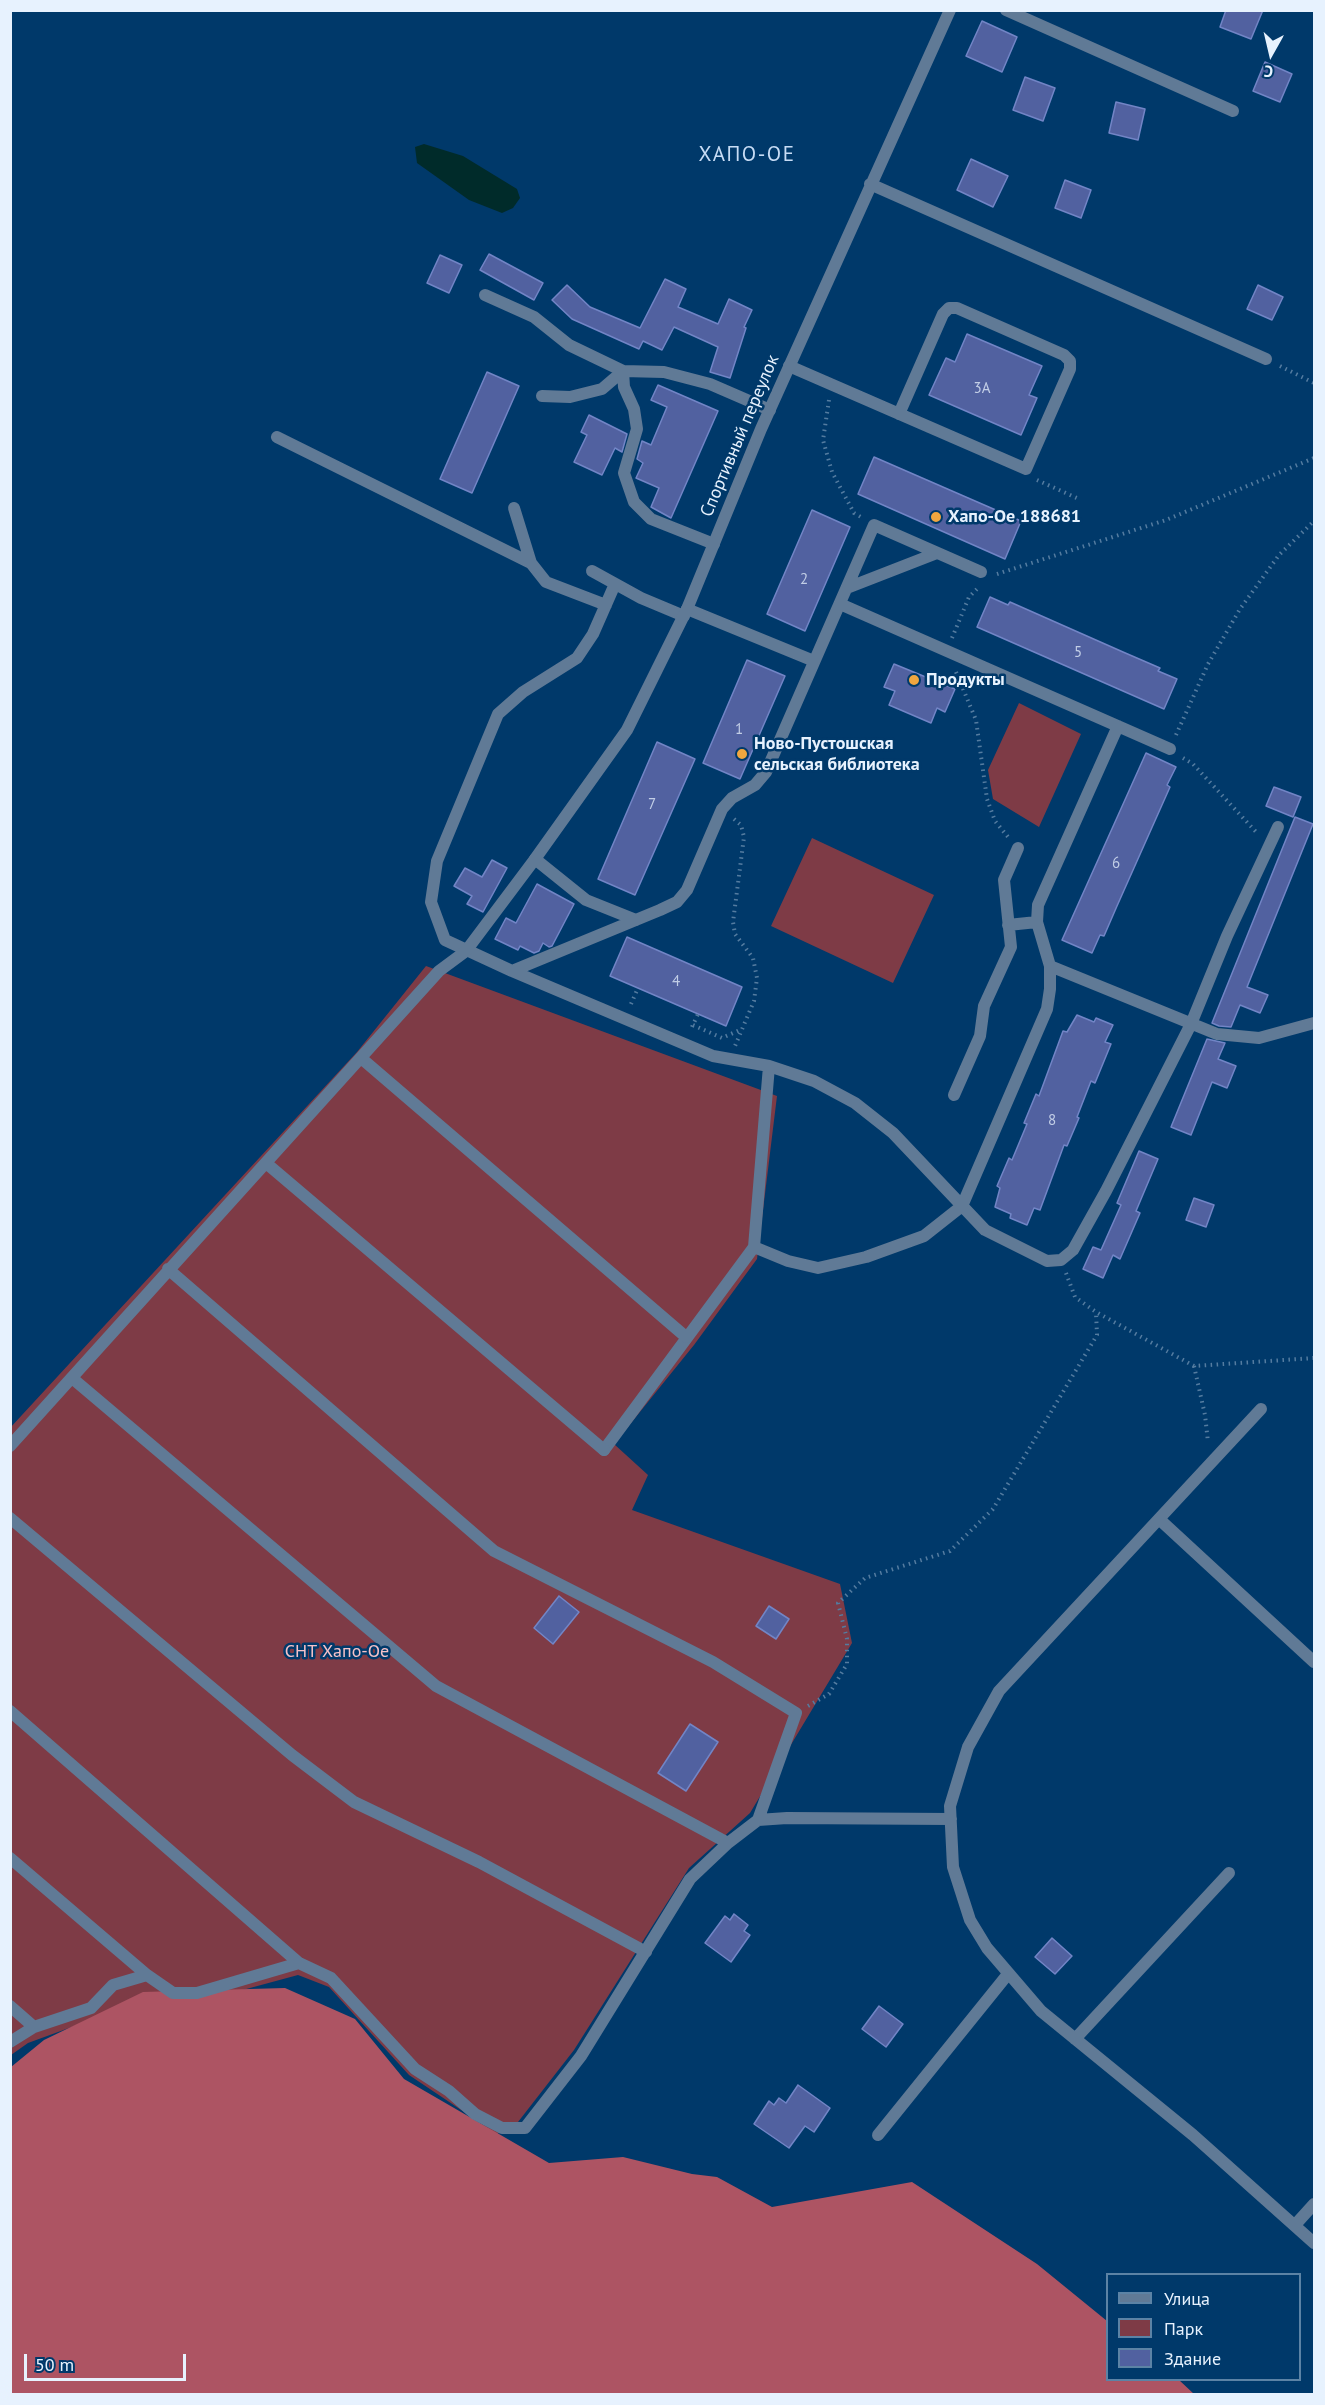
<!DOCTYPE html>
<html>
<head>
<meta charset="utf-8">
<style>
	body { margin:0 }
	#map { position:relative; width:1325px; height:2405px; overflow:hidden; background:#00396a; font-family:"PT Sans",sans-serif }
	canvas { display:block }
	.frame { position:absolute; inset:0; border:12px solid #e7f2fe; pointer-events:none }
	.legend { position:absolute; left:1106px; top:2273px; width:195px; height:108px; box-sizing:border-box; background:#00396a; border:2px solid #5c83a5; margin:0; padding:8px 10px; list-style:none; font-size:18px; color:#e7f2fe }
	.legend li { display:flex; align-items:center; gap:12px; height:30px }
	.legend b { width:30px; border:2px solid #5c83a5 }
	.north { position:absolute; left:1241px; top:24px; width:60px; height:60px; -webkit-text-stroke:4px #00396a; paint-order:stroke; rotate:188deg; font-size:16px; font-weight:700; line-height:24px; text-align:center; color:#e7f2fe }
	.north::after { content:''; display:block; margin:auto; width:21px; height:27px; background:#e7f2fe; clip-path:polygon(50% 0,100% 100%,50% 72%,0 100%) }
	.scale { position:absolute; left:24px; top:2354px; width:162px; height:27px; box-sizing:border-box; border:3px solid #e7f2fe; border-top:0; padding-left:8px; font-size:18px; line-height:21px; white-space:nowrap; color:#e7f2fe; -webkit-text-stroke:4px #00396a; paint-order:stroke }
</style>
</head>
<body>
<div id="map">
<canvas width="1325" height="2405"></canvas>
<div class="frame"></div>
<ul class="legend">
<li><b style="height:8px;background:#607a96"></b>Улица</li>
<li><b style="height:16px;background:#7e3b46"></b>Парк</li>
<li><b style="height:16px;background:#5161a0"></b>Здание</li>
</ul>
<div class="north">С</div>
<div class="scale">50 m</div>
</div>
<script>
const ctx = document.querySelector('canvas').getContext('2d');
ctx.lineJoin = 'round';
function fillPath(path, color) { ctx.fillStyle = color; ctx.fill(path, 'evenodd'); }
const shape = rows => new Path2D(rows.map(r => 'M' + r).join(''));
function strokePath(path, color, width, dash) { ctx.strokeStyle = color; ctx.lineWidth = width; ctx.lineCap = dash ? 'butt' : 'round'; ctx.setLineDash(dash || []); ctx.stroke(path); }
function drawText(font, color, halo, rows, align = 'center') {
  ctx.font = font + ' "PT Sans",sans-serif'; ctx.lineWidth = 5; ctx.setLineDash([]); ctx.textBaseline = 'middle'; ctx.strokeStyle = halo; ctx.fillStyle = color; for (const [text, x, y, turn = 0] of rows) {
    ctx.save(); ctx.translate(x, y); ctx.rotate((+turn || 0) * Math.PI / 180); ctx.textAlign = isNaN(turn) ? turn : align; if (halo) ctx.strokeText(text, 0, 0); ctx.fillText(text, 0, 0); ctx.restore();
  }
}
fillPath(shape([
	[1019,703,1081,734,1039,827,993,799,988,770],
	[812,838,934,895,893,983,771,926],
	[426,966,777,1096,757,1259,694,1345,614,1444,648,1475,632,1510,840,1584,852,1643,750,1813,689,1868,574,2050,518,2122,497,2134,409,2075,329,1987,298,1975,202,2001,99,2017,28,2043,11,2055,10,1428,357,1052]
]), '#7e3b46');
fillPath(shape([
	[285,1988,355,2019,404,2079,549,2163,623,2157,692,2174,717,2177,772,2207,912,2182,1037,2264,1107,2321,1108,2380,1179,2380,1194,2394,11,2394,11,2067,44,2040,143,1992]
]), '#ad5463');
fillPath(shape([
	[424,144,463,156,517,189,520,198,513,208,502,213,469,200,417,163,415,147]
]), '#002b2a');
const building = shape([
	[1226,10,1263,10,1251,39,1220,27,1226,10],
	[982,21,1017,37,1002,72,966,56,982,21],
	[1265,62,1292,74,1280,102,1253,91,1265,62],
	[1025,77,1055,88,1043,121,1013,110,1025,77],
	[1116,102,1145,109,1138,140,1109,133,1116,102],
	[971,159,1008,176,993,207,957,190,971,159],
	[1065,180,1091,190,1081,218,1055,208,1065,180],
	[489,254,543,283,534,300,480,270,489,254],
	[440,255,462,265,449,293,427,283,440,255],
	[665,279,686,289,678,307,718,324,729,299,752,310,744,327,746,328,730,378,710,372,718,347,674,327,662,350,643,341,639,349,572,319,552,300,567,285,590,307,640,328,665,279],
	[1258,285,1283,297,1272,320,1247,309,1258,285],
	[967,334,1042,366,1029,395,1037,398,1021,435,929,395,946,358,955,362,967,334],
	[487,372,519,386,472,493,440,479,487,372],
	[658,385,718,411,671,518,651,507,659,488,636,478,643,463,637,459,642,441,651,445,667,407,651,400,658,385],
	[589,415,627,434,622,452,615,448,602,475,574,462,587,435,581,432,589,415],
	[874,457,1021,521,1005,559,858,494,874,457],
	[812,510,850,527,805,631,767,614,812,510],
	[990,597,1008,605,1010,602,1123,652,1160,668,1158,671,1177,679,1164,709,977,627,990,597],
	[747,660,785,676,740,779,703,763,747,660],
	[894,664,955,689,945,712,937,708,931,723,889,705,895,691,884,687,894,664],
	[657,742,695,759,635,895,598,879,657,742],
	[1146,753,1176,767,1167,785,1170,787,1117,906,1104,936,1100,935,1092,953,1062,940,1146,753],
	[1274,787,1301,797,1293,817,1266,806,1274,787],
	[1295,817,1313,824,1247,987,1268,995,1260,1013,1240,1005,1231,1027,1219,1026,1212,1023,1295,817],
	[492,860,507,868,483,912,467,904,472,896,454,886,465,868,482,877,492,860],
	[537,884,574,904,552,946,549,947,543,943,539,951,534,953,520,946,518,950,495,939,506,918,516,923,537,884],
	[627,937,742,987,726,1026,610,976,627,937],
	[1077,1015,1094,1022,1096,1018,1113,1025,1105,1042,1111,1044,1095,1083,1091,1081,1077,1117,1079,1118,1067,1146,1064,1145,1040,1210,1034,1208,1027,1225,1010,1218,1011,1214,995,1207,1000,1188,997,1186,1009,1158,1012,1160,1027,1124,1024,1123,1036,1094,1039,1096,1063,1031,1067,1032,1077,1015],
	[1207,1039,1225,1043,1218,1059,1236,1066,1227,1088,1212,1082,1191,1135,1171,1127,1207,1039],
	[1139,1151,1158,1159,1136,1211,1140,1213,1120,1259,1113,1255,1103,1278,1083,1269,1093,1247,1101,1250,1121,1205,1117,1203,1139,1151],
	[1194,1198,1214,1205,1206,1227,1186,1220,1194,1198],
	[559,1596,579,1612,553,1644,534,1628,559,1596],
	[769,1606,789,1619,776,1639,756,1626,769,1606],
	[690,1724,718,1742,686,1791,658,1773,690,1724],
	[734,1914,748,1925,744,1931,750,1935,731,1962,705,1943,725,1916,730,1920,734,1914],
	[1052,1938,1072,1956,1055,1974,1035,1957,1052,1938],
	[879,2006,903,2024,886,2047,862,2029,879,2006],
	[798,2085,830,2108,814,2132,805,2126,789,2148,754,2124,769,2101,774,2105,779,2098,786,2103,798,2085]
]);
fillPath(building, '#5161a0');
strokePath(building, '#7285c6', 1.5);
strokePath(shape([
	[1280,366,1314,383],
	[829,400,823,440,832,472,854,513,861,517],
	[1037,480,1079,499],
	[997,574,1166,520,1314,458],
	[952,638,969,597,979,587],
	[956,672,976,720,987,799,995,821,1008,837],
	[1176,735,1208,664,1240,609,1279,555,1314,521],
	[1183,758,1193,764,1258,834],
	[734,819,741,825,744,837,733,922,735,934,753,958,757,978,754,1001,735,1046],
	[631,1004,638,988],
	[693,1025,722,1038,742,1029],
	[692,1027,698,1014],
	[1066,1273,1075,1297,1096,1312,1194,1366,1314,1358],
	[1194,1366,1205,1415,1208,1442],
	[808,1706,829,1694,847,1664,847,1639,838,1603,865,1578,950,1551,993,1509,1097,1335,1096,1312]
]), '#547ca0', 4, [1.5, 4.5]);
strokePath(shape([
	[1006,10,1233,111],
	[485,295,534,317,569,345,623,371,664,372,710,384,770,410],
	[789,366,1026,469,1070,369,1070,361,1064,355,957,308,949,308,943,314,899,414],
	[623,371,624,387,634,409,637,429,624,473,634,502,651,519,714,544],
	[542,396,570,397,602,389,623,371],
	[277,437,531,563],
	[514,508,531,563,546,582,606,605],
	[592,571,641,598,684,616],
	[615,584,593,634,577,658,523,692,498,714,437,861,431,902,445,940,512,971,713,1056,769,1066,814,1081,855,1103,893,1133,985,1230,1047,1261,1061,1260,1073,1250,1106,1191,1191,1024,1227,936,1278,827],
	[847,588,937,553],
	[840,604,1170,749],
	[687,609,814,661],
	[535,859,586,900,636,920],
	[1008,925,1037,922],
	[1050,966,1217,1034,1259,1038,1314,1023],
	[512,971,660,910,677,902,687,890,722,809,732,798,755,785,766,772,874,525,981,572],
	[954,1095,980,1036,984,1006,1011,947,1004,880,1018,848],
	[754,1247,788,1261,818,1268,866,1257,924,1236,962,1206,1047,1009,1050,989,1050,966,1037,922,1038,905,1118,726],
	[604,1450,754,1247,769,1066]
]), '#607a96', 12);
strokePath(shape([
	[870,184,1266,359],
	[361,1058,686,1337],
	[266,1163,604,1450],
	[168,1269,494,1551,713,1662,796,1713,758,1820],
	[72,1378,436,1686,728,1843],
	[1261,1409,999,1691,968,1747,950,1806,953,1867,970,1920,987,1948,1041,2011,1193,2135,1314,2243],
	[10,1446,439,971,466,951,535,859,627,730,687,609,761,429,950,10],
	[10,1518,292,1755,354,1802,479,1862,646,1952],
	[1159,1519,1314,1662],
	[10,1711,299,1963],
	[10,1858,147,1975],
	[10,2006,34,2027],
	[1075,2039,1229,1873],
	[10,2042,34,2027,91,2008,113,1985,147,1975,173,1993,197,1993,299,1963,331,1978,415,2069,449,2091,475,2114,502,2128,525,2128,581,2056,690,1879,728,1843,758,1820,787,1818,951,1819],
	[878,2135,1008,1974],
	[1295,2225,1314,2204]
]), '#607a96', 12);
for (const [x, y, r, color] of [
	[936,517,6,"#f0a63f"],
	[914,680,6,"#f0a63f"],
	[742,754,6,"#f0a63f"]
]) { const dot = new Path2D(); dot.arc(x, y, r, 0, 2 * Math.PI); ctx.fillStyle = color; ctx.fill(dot); strokePath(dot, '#00396a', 2); }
drawText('15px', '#c2cee6', null, [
	["3А",982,389],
	["2",804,580],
	["5",1078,653],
	["1",739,730],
	["7",652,805],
	["6",1116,864],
	["4",676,982],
	["8",1052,1121]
]);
drawText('18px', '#e7f2fe', '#00396a', [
	["Спортивный переулок",740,436,-67]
]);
drawText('bold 18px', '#e7f2fe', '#00396a', [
	["Хапо-Ое 188681",948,517],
	["Продукты",926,680],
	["Ново-Пустошская",754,744],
	["сельская библиотека",754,765]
], 'left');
drawText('18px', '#f6c2c8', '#00396a', [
	["СНТ Хапо-Ое",337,1652]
]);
ctx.letterSpacing = '1.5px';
drawText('21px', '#c7dcf5', '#00396a', [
	["ХАПО-ОЕ",747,155]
]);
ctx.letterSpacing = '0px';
</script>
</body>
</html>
